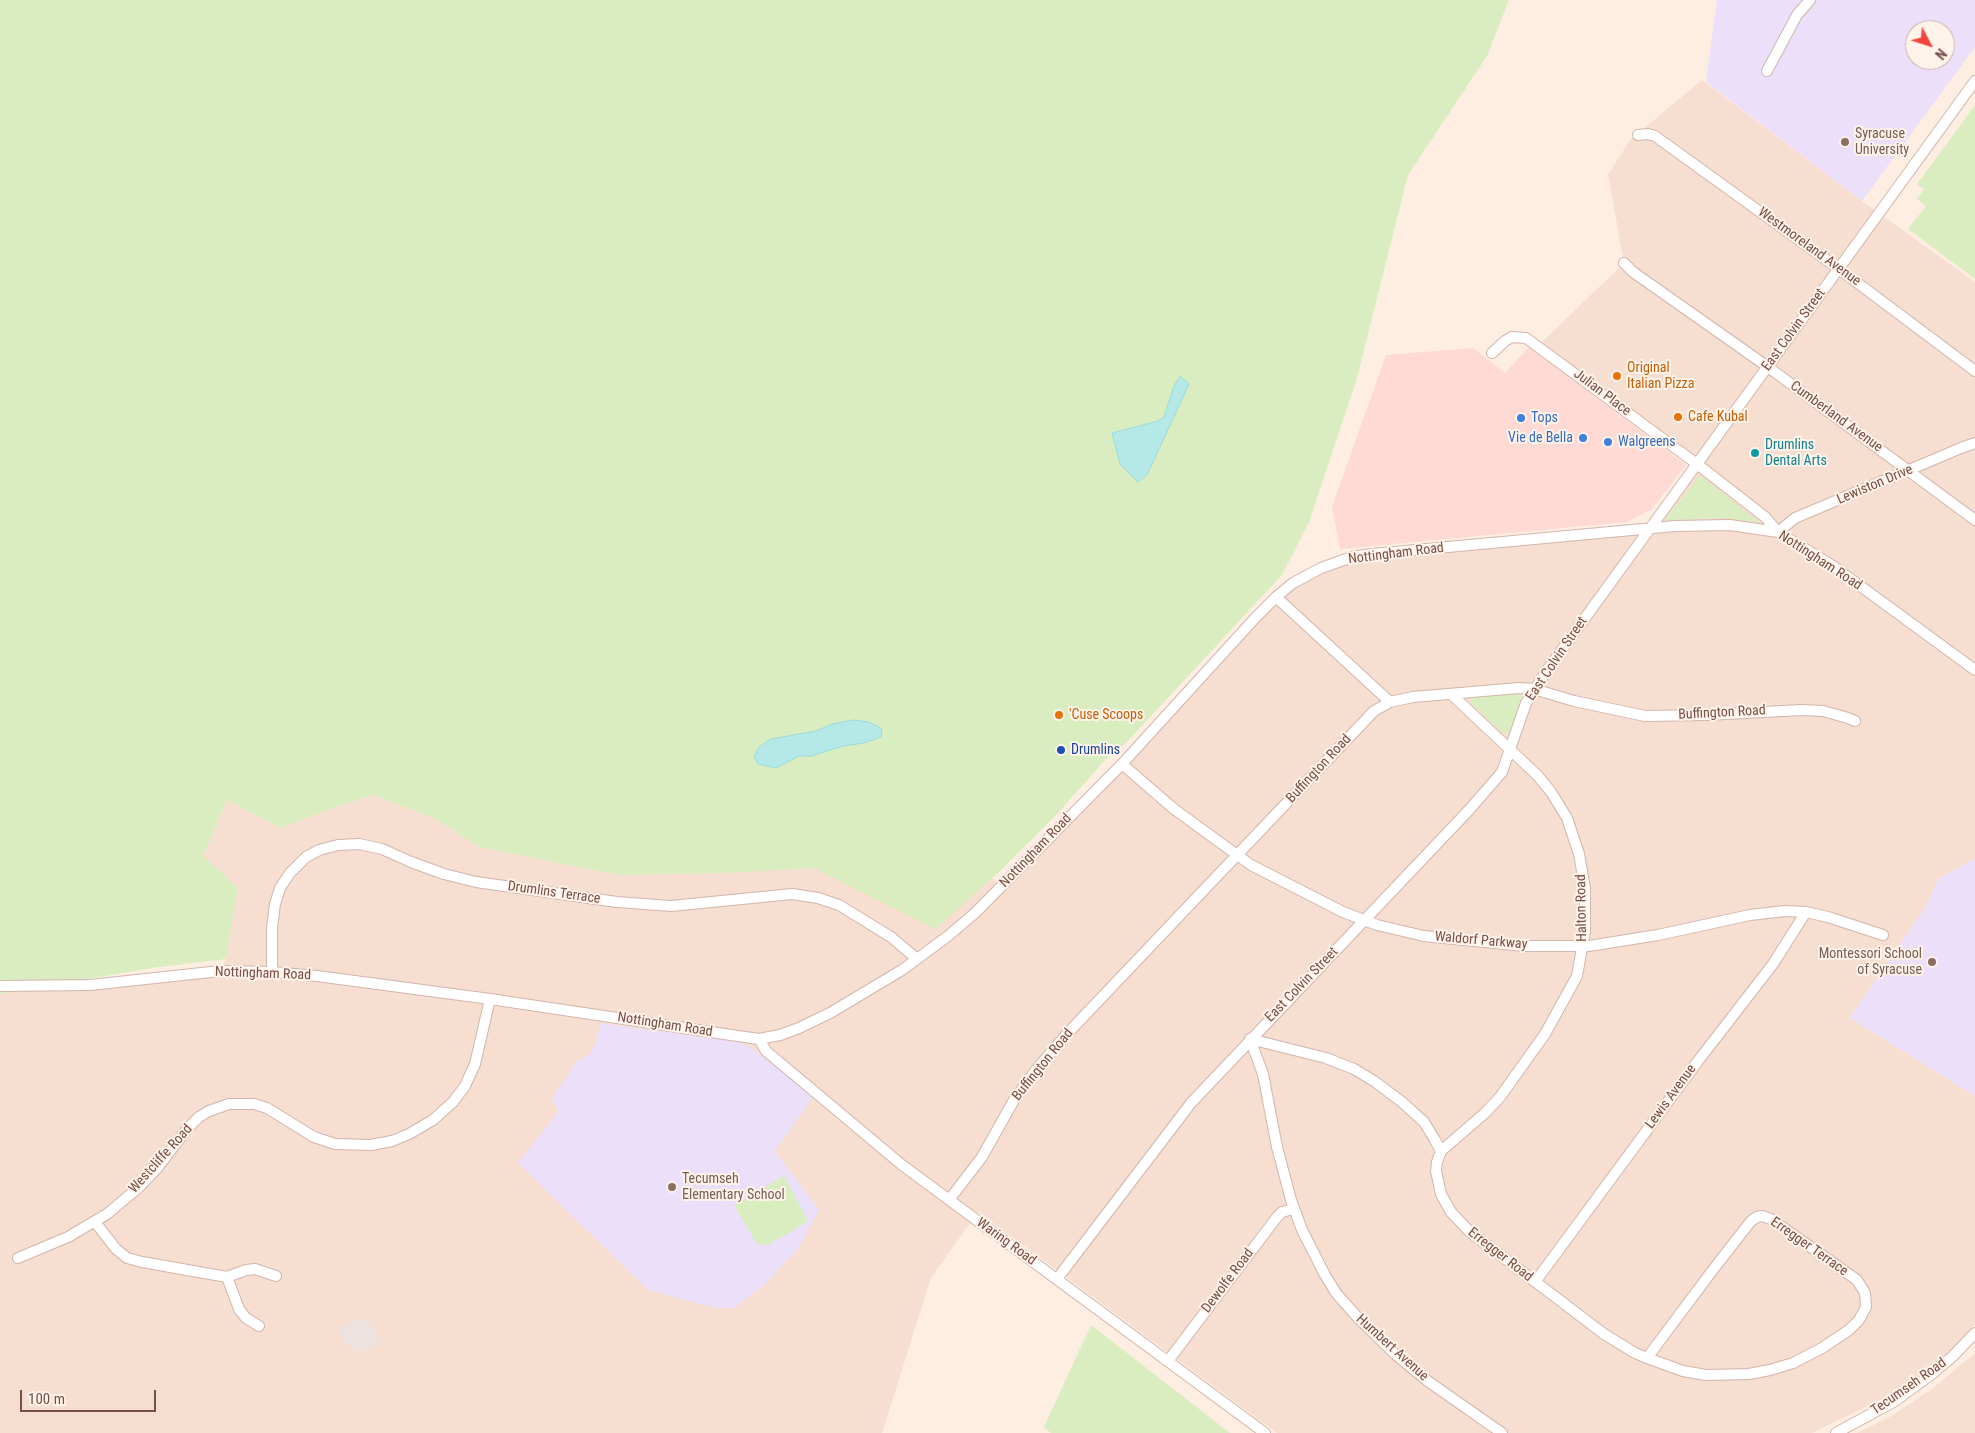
<!DOCTYPE html>
<html>
<head>
<meta charset="utf-8">
<style>
	body { margin:0 }
	#map { position:relative; width:1975px; height:1433px; overflow:hidden; background:#feeee2; font-family:"Roboto Condensed",sans-serif }
	canvas { display:block }
	.north { position:absolute; left:1905px; top:20px; width:50px; height:50px; box-sizing:border-box; background:#fff3ea; border:1px solid #c9b1a9; border-radius:50%; rotate:130deg; font-size:14px; font-weight:700; line-height:20px; text-align:center; color:#784f47 }
	.north::after { content:''; display:block; margin:auto; width:18px; height:22px; background:#f1453e; clip-path:polygon(50% 0,100% 100%,50% 72%,0 100%) }
	.scale { position:absolute; left:20px; top:1390px; width:136px; height:22px; box-sizing:border-box; border:2px solid #784f47; border-top:0; padding-left:6px; font-size:15px; line-height:18px; white-space:nowrap; color:#784f47; -webkit-text-stroke:4px #fff3ea; paint-order:stroke }
</style>
</head>
<body>
<div id="map">
<canvas width="1975" height="1433"></canvas>
<div class="north">N</div>
<div class="scale">100 m</div>
</div>
<script>
const ctx = document.querySelector('canvas').getContext('2d');
ctx.lineJoin = 'round';
function fillPath(path, color) { ctx.fillStyle = color; ctx.fill(path, 'evenodd'); }
const shape = rows => new Path2D(rows.map(r => 'M' + r).join(''));
function strokePath(path, color, width, dash) { ctx.strokeStyle = color; ctx.lineWidth = width; ctx.lineCap = dash ? 'butt' : 'round'; ctx.setLineDash(dash || []); ctx.stroke(path); }
function drawText(font, color, halo, rows, align = 'center') {
  ctx.font = font + ' "Roboto Condensed",sans-serif'; ctx.lineWidth = 4; ctx.setLineDash([]); ctx.textBaseline = 'middle'; ctx.strokeStyle = halo; ctx.fillStyle = color; for (const [text, x, y, turn = 0] of rows) {
    ctx.save(); ctx.translate(x, y); ctx.rotate((+turn || 0) * Math.PI / 180); ctx.textAlign = isNaN(turn) ? turn : align; if (halo) ctx.strokeText(text, 0, 0); ctx.fillText(text, 0, 0); ctx.restore();
  }
}
fillPath(shape([
	[1702,80,1862,201,1975,282,1975,859,1938,879,1926,906,1850,1018,1975,1096,1975,1324,1959,1343,1933,1366,1892,1394,1812,1433,1277,1433,978,1212,931,1278,882,1433,0,1433,0,986,14,987,220,970,226,959,238,888,203,856,227,800,281,828,336,807,373,795,436,819,479,847,618,875,722,873,948,843,1002,886,1276,597,1352,557,1649,529,1697,464,1539,345,1624,263,1608,175,1630,140],
	[1975,1353,1975,1433,1857,1433,1893,1415,1932,1389]
]), '#f6ded0');
fillPath(shape([
	[1529,347,1686,465,1651,510,1627,522,1340,549,1332,507,1386,355,1473,348,1505,373]
]), '#ffdad5');
fillPath(shape([
	[352,1319,369,1321,383,1343,365,1351,353,1349,339,1334,340,1330]
]), '#ede2de');
fillPath(shape([
	[1717,0,1975,0,1975,47,1862,201,1706,82],
	[1915,30,1945,30,1945,60,1915,60],
	[1975,859,1975,1096,1850,1018,1926,906,1938,879],
	[600,1023,737,1042,749,1046,813,1097,775,1151,819,1210,798,1249,763,1286,734,1308,715,1308,648,1290,518,1163,558,1112,552,1098,577,1061,589,1055,596,1043]
]), '#ebdffa');
fillPath(shape([
	[0,0,1509,0,1487,56,1408,175,1356,382,1309,522,1282,575,1126,743,1105,760,1058,813,999,872,935,929,815,868,722,873,618,875,479,847,436,819,373,795,336,807,281,828,227,800,203,856,238,888,226,959,152,968,0,994],
	[1975,105,1975,279,1908,229,1926,206,1917,199,1924,189,1917,184],
	[1700,475,1760,523,1724,518,1665,520],
	[1520,693,1523,701,1512,731,1504,734,1471,703,1472,697],
	[784,1176,808,1221,768,1245,757,1244,734,1205],
	[1091,1325,1230,1433,1051,1433,1044,1427]
]), '#daedc0');
const water = shape([
	[1180,376,1189,384,1147,475,1138,482,1120,464,1112,433,1158,421,1164,417,1174,386,1180,376],
	[853,720,869,722,879,727,882,730,881,737,864,743,843,746,811,756,799,756,776,768,758,764,754,757,759,747,771,739,816,731,832,724,853,720]
]);
fillPath(water, '#b5e9e7');
strokePath(water, '#9bdcda', 1);
const minor = shape([
	[1767,71,1797,15,1810,0],
	[1638,135,1648,134,1655,136,1839,269,1975,371],
	[1624,263,1633,272,1768,367,1975,520],
	[1492,353,1505,341,1512,337,1526,338,1697,464,1765,517,1778,532,1795,518,1961,448,1975,443],
	[1276,597,1390,702],
	[1122,764,1174,809,1251,865,1343,912,1377,925,1424,936,1524,946,1589,946,1658,935,1750,915,1785,911,1806,912,1828,917,1883,935],
	[272,972,272,928,275,904,280,888,290,873,306,857,319,850,338,845,359,844,382,849,411,862,444,874,476,882,617,902,671,906,792,894,818,898,839,905,891,937,917,959],
	[0,986,90,985,220,971,272,972,317,976,490,999,731,1035,759,1039,780,1035,799,1028,830,1013,902,970,948,936,975,913,1122,764,1256,617,1276,597,1293,583,1321,568,1352,557,1372,554,1675,526,1730,525,1778,532,1833,566,1975,670],
	[759,1039,766,1051,902,1165,1265,1433],
	[1250,1039,1326,1058,1354,1069,1374,1081,1402,1102,1424,1122,1435,1140,1441,1151,1437,1162,1436,1171,1441,1194,1451,1212,1470,1232,1604,1334,1635,1353,1647,1358,1683,1371,1706,1375,1749,1374,1770,1370,1793,1363,1822,1348,1849,1330,1859,1320,1866,1307,1865,1293,1857,1280,1771,1219,1762,1216,1757,1217,1751,1221,1712,1271,1647,1358],
	[1250,1039,1263,1074,1277,1147,1291,1200,1302,1230,1325,1275,1336,1293,1359,1319,1395,1354,1429,1382,1502,1433],
	[1441,1151,1485,1113,1500,1097,1545,1034,1577,976,1585,931,1585,888,1579,854,1567,818,1551,792,1537,775,1451,694],
	[949,1200,982,1157,1014,1100,1036,1070,1066,1035,1374,711,1390,702,1413,697,1519,688,1534,689,1574,701,1645,716,1708,715,1801,710,1823,711,1848,718,1855,721],
	[95,1222,116,1249,127,1258,142,1262,227,1277],
	[18,1258,68,1237,107,1214,138,1188,158,1167,187,1129,199,1117,209,1111,229,1104,254,1104,267,1108,314,1137,335,1144,371,1145,392,1141,409,1134,433,1120,453,1102,465,1086,475,1064,490,999],
	[1057,1279,1191,1103,1469,810,1502,772,1526,703,1548,669,1975,81],
	[1535,1282,1698,1061,1773,964,1806,912],
	[259,1326,246,1318,239,1309,227,1277,246,1270,255,1269,276,1276],
	[1168,1361,1277,1217,1282,1212,1293,1209],
	[1836,1433,1895,1401,1932,1374,1953,1356,1975,1333]
]);
strokePath(minor, '#d2b5ab', 12);
strokePath(minor, '#fff', 10);
for (const [x, y, r, color] of [
	[1845,142,5,"#8d6e63"],
	[1617,376,5,"#e8710a"],
	[1678,417,5,"#e8710a"],
	[1521,418,5,"#3f7fe0"],
	[1583,438,5,"#3f7fe0"],
	[1608,442,5,"#3f7fe0"],
	[1755,453,5,"#0f9aa8"],
	[1059,715,5,"#e8710a"],
	[1061,750,5,"#1a4fb4"],
	[1932,962,5,"#8d6e63"],
	[672,1187,5,"#8d6e63"]
]) { const dot = new Path2D(); dot.arc(x, y, r, 0, 2 * Math.PI); ctx.fillStyle = color; ctx.fill(dot); strokePath(dot, '#fff3ea', 2); }
drawText('14px', '#785e54', '#fff3ea', [
	["Syracuse",1855,134],
	["University",1855,150],
	["Montessori School",1922,954,"right"],
	["of Syracuse",1922,970,"right"],
	["Tecumseh",682,1179],
	["Elementary School",682,1195]
], 'left');
drawText('14px', '#784f47', '#fff3ea', [
	["Westmoreland Avenue",1809,247,36],
	["East Colvin Street",1794,330,-54],
	["Julian Place",1602,393,37],
	["Cumberland Avenue",1836,417,36],
	["Lewiston Drive",1875,485,-23],
	["Nottingham Road",1396,554,-7],
	["Nottingham Road",1820,561,33],
	["East Colvin Street",1557,659,-56],
	["Buffington Road",1722,713,-3],
	["Buffington Road",1319,769,-47],
	["Nottingham Road",1036,851,-46],
	["Drumlins Terrace",554,893,8],
	["Halton Road",1582,908,-91],
	["Waldorf Parkway",1481,941,5],
	["Nottingham Road",263,974,2],
	["East Colvin Street",1302,985,-46],
	["Nottingham Road",665,1025,9],
	["Buffington Road",1043,1065,-51],
	["Lewis Avenue",1671,1097,-54],
	["Westcliffe Road",161,1159,-48],
	["Waring Road",1006,1242,36],
	["Erregger Terrace",1809,1247,35],
	["Erregger Road",1500,1255,38],
	["Dewolfe Road",1228,1281,-53],
	["Humbert Avenue",1392,1348,42],
	["Tecumseh Road",1909,1387,-35]
]);
drawText('14px', '#c56008', '#fff3ea', [
	["Original",1627,368],
	["Italian Pizza",1627,384],
	["Cafe Kubal",1688,417],
	["'Cuse Scoops",1069,715]
], 'left');
drawText('14px', '#366cbe', '#fff3ea', [
	["Tops",1531,418],
	["Vie de Bella",1573,438,"right"],
	["Walgreens",1618,442]
], 'left');
drawText('14px', '#0d838f', '#fff3ea', [
	["Drumlins",1765,445],
	["Dental Arts",1765,461]
], 'left');
drawText('14px', '#164399', '#fff3ea', [
	["Drumlins",1071,750]
], 'left');
</script>
</body>
</html>
